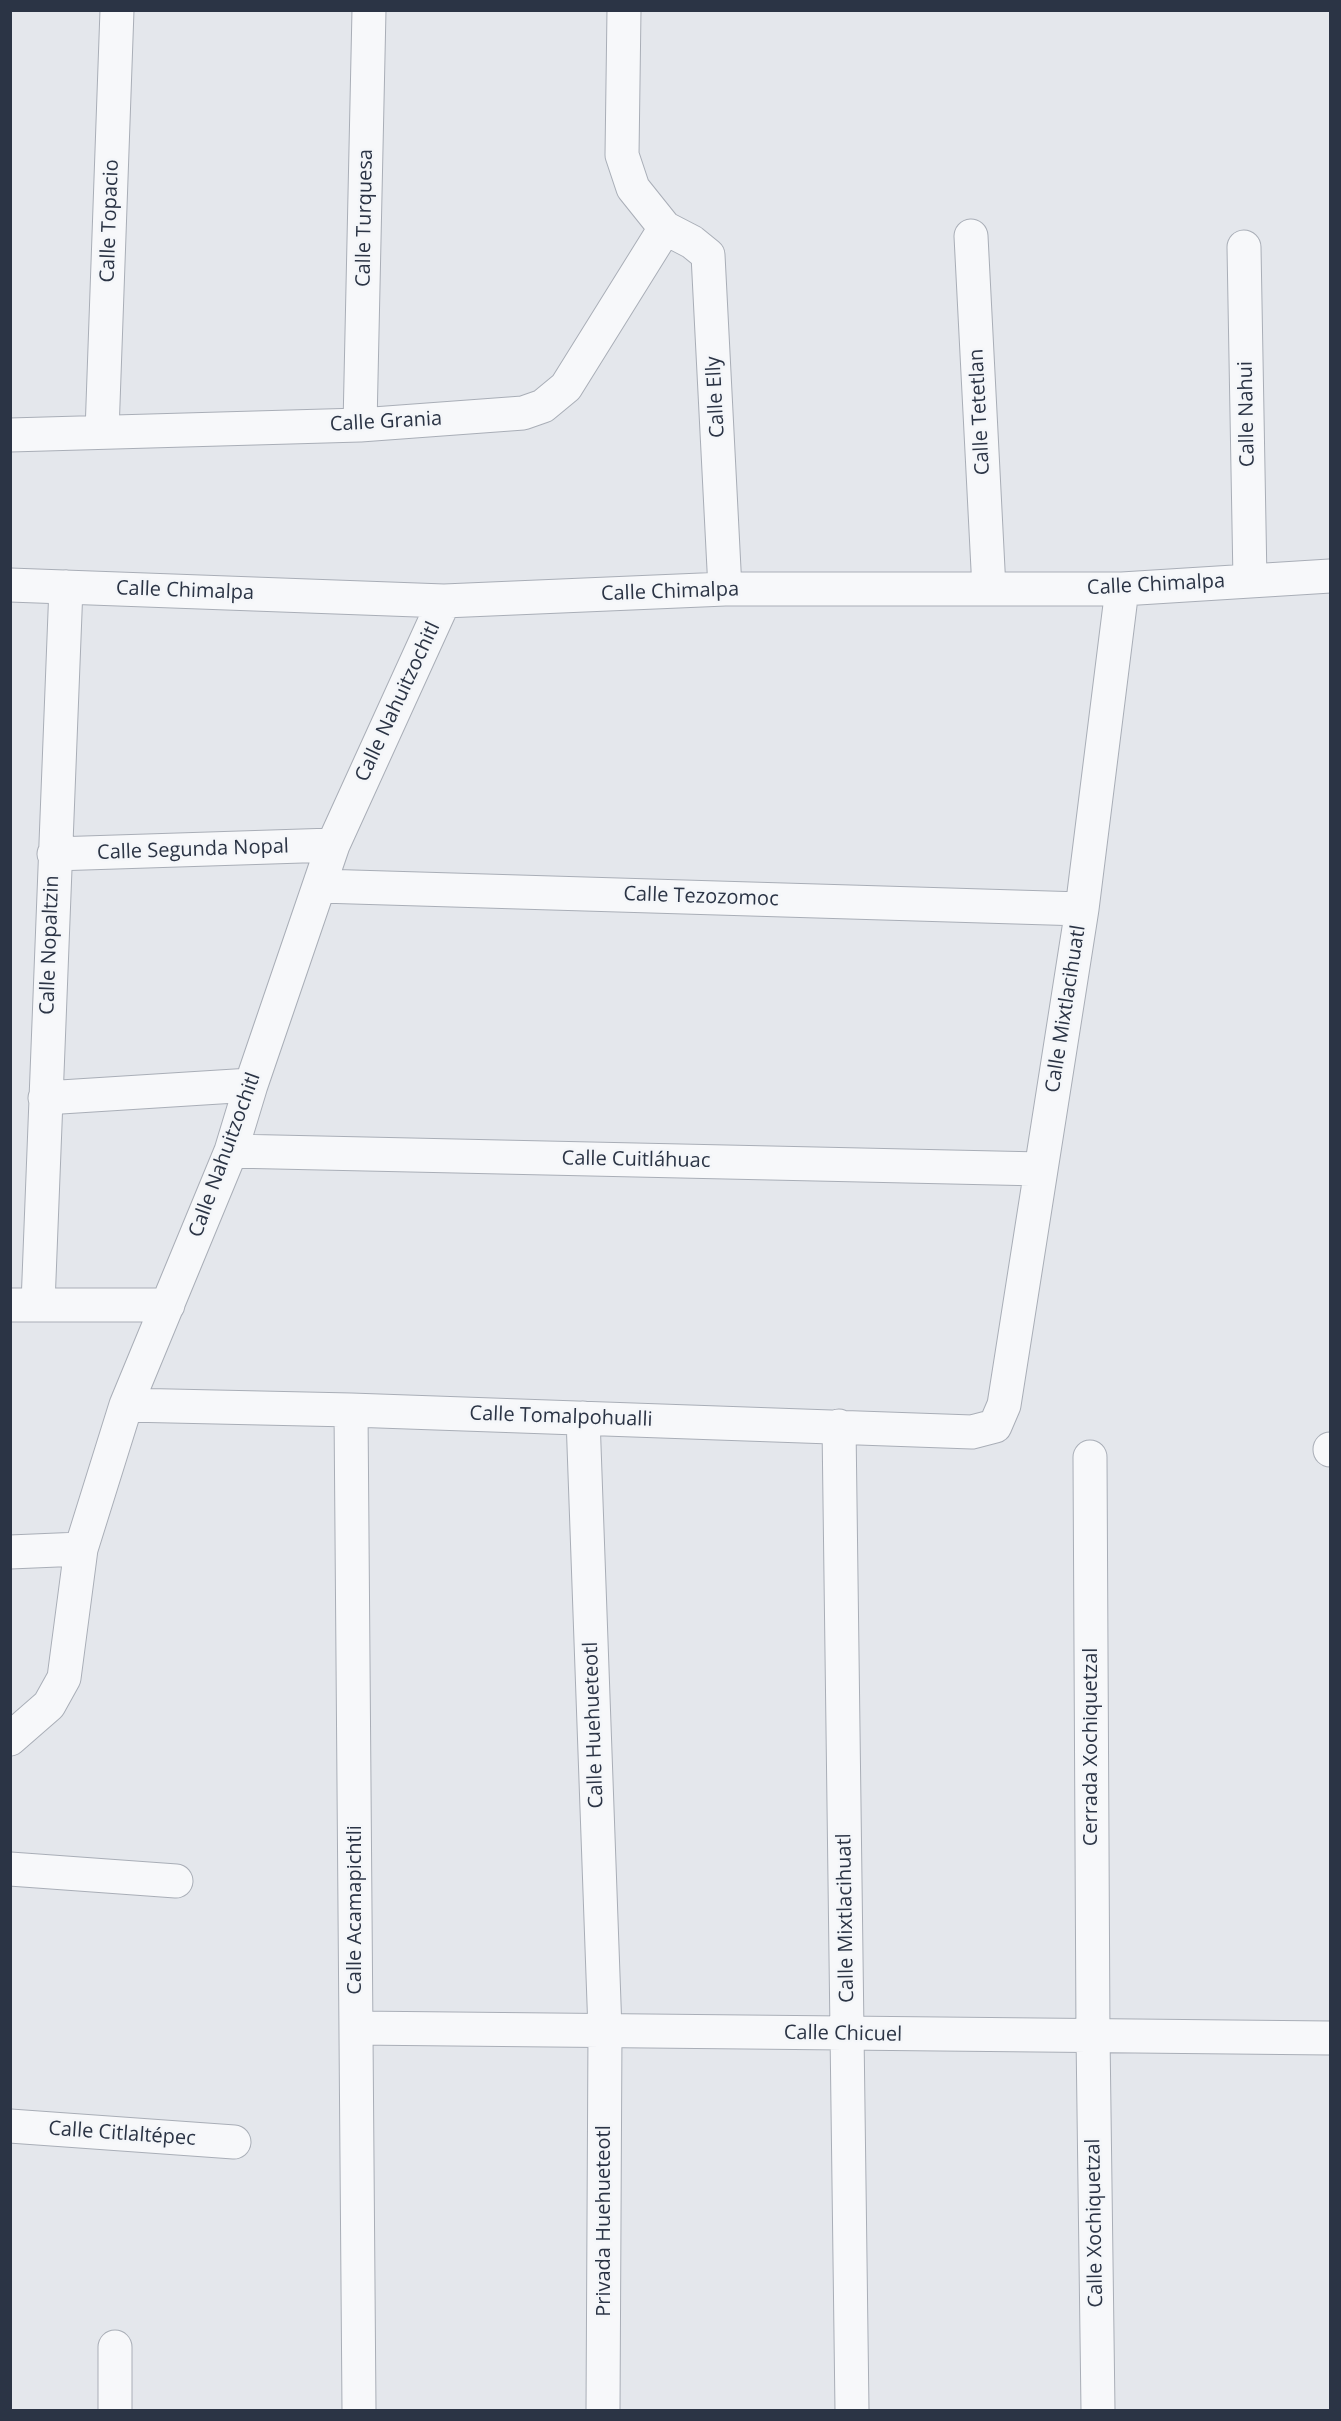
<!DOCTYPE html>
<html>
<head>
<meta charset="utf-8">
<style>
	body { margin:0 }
	#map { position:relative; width:1341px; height:2421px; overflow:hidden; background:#e4e7ec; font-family:"Open Sans",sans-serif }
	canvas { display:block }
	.frame { position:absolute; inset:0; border:12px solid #2b3445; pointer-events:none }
</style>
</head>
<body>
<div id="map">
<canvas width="1341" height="2421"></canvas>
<div class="frame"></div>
</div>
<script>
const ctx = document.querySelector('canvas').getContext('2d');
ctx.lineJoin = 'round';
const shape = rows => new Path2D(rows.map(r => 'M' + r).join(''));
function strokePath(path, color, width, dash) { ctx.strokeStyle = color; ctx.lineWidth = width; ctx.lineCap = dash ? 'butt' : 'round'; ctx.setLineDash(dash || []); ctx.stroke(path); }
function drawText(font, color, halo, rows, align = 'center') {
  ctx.font = font + ' "Open Sans",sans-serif'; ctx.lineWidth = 5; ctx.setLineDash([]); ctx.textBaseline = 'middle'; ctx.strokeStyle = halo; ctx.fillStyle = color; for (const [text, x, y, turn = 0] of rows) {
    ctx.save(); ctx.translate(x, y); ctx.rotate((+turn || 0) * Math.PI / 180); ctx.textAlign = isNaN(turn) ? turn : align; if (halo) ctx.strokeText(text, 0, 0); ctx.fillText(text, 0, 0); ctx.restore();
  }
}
const minor = shape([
	[624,10,622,155,633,188,665,228,692,242,708,255,725,589],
	[971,236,989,589],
	[1244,247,1250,581],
	[360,425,369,10],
	[102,432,117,10],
	[10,435,360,425,523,413,543,406,566,387,665,228],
	[10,585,444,601,725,589,1122,589,1330,576],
	[54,854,333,845],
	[320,886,1082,909],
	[45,1098,251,1085],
	[231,1151,1041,1169],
	[38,1304,66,587],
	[10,1305,168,1305],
	[126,1405,351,1410,972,1432,995,1426,1004,1405,1082,909,1122,589],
	[351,1410,359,2410],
	[583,1418,605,2031,603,2410],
	[839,1426,852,2410],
	[1330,1449,1330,1450],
	[1090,1457,1093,2036,1098,2410],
	[10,1552,81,1549],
	[10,1739,49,1705,64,1678,81,1549,126,1405,231,1151,251,1085,333,845,444,601],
	[10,1869,176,1881],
	[356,2028,1330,2038],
	[10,2126,234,2142],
	[115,2347,115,2410]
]);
strokePath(minor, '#a9aeb7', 35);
strokePath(minor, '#f7f8fa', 33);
drawText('20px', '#2b3445', '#f4f6f9', [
	["Calle Turquesa",365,218,-89],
	["Calle Topacio",110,221,-88],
	["Calle Elly",716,397,-93],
	["Calle Tetetlan",980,412,-93],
	["Calle Nahui",1247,414,-91],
	["Calle Grania",386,422,-3],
	["Calle Chimalpa",1156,585,-3],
	["Calle Chimalpa",185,591,2],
	["Calle Chimalpa",670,592,-2],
	["Calle Nahuitzochitl",398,702,-65],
	["Calle Segunda Nopal",193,850,-2],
	["Calle Tezozomoc",701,897,2],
	["Calle Nopaltzin",50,945,-88],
	["Calle Mixtlacihuatl",1066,1009,-81],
	["Calle Nahuitzochitl",225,1155,-70],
	["Calle Cuitláhuac",636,1160,1],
	["Calle Tomalpohualli",561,1417,2],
	["Calle Huehueteotl",594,1725,-92],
	["Cerrada Xochiquetzal",1091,1747,-90],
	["Calle Acamapichtli",355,1910,-90],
	["Calle Mixtlacihuatl",846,1918,-91],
	["Calle Chicuel",843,2034,1],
	["Calle Citlaltépec",122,2134,4],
	["Privada Huehueteotl",604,2221,-90],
	["Calle Xochiquetzal",1095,2223,-91]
]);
</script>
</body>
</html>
